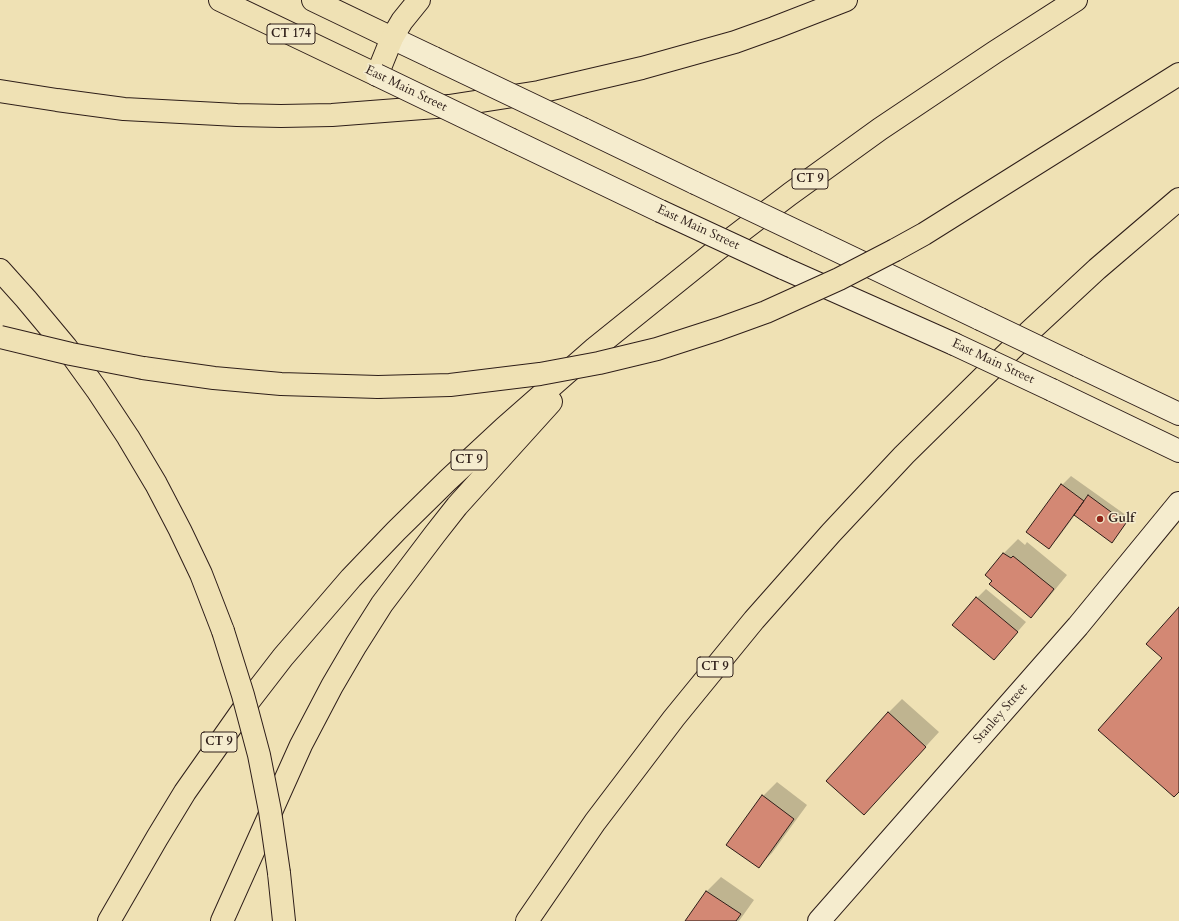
<!DOCTYPE html>
<html>
<head>
<meta charset="utf-8">
<style>
	body { margin:0 }
	canvas { display:block; background:#efe1b4 }
</style>
</head>
<body>
<canvas width="1179" height="921"></canvas>
<script>
const ctx = document.querySelector('canvas').getContext('2d');
ctx.lineJoin = 'round';
function fillPath(path, color) { ctx.fillStyle = color; ctx.fill(path, 'evenodd'); }
const shape = rows => new Path2D(rows.map(r => 'M' + r).join(''));
function strokePath(path, color, width, dash) { ctx.strokeStyle = color; ctx.lineWidth = width; ctx.lineCap = dash ? 'butt' : 'round'; ctx.setLineDash(dash || []); ctx.stroke(path); }
function drawText(font, color, halo, rows, align = 'center') {
  ctx.font = font + ' Cardo,serif'; ctx.lineWidth = 3; ctx.setLineDash([]); ctx.textBaseline = 'middle'; ctx.strokeStyle = halo; ctx.fillStyle = color; for (const [text, x, y, turn = 0] of rows) {
    ctx.save(); ctx.translate(x, y); ctx.rotate((+turn || 0) * Math.PI / 180); ctx.textAlign = isNaN(turn) ? turn : align; if (halo) ctx.strokeText(text, 0, 0); ctx.fillText(text, 0, 0); ctx.restore();
  }
}
fillPath(shape([
	[1071,476,1130,518,1112,542,1075,515,1058,538,1049,547,1062,485],
	[1018,539,1025,545,1027,542,1067,575,1044,603,1030,617,986,575,1004,553],
	[986,589,1026,622,994,659,977,598],
	[902,699,939,732,864,814,888,713],
	[777,782,807,805,772,853,758,867,763,796],
	[721,877,754,900,739,921,686,921,707,891]
]), '#0003');
const building = shape([
	[1061,484,1084,501,1049,549,1026,532,1061,484],
	[1088,495,1126,523,1112,543,1074,515,1088,495],
	[1003,553,1011,558,1013,556,1054,589,1031,618,989,584,992,581,985,575,1003,553],
	[976,597,1018,632,994,660,952,625,976,597],
	[1179,607,1179,792,1174,797,1098,730,1162,658,1146,644,1179,607],
	[888,712,926,747,864,815,826,781,888,712],
	[762,795,794,819,759,868,726,845,762,795],
	[706,891,741,914,736,921,685,921,706,891]
]);
fillPath(building, '#d38874');
strokePath(building, '#2e1e19', 1);
const secondary = shape([
	[392,38,434,58],
	[583,129,695,183],
	[512,140,660,211],
	[817,241,980,319],
	[783,268,954,344],
	[1078,366,1179,414],
	[1052,390,1179,451],
	[819,921,1078,626,1179,503]
]);
const primary = shape([
	[220,0,377,75],
	[313,0,392,38]
]);
const motorway = shape([
	[377,75,392,38,402,21,419,0],
	[0,91,57,100,124,109,237,115,281,116,332,115,449,106,539,92,642,68,735,42,774,28,846,0],
	[895,250,924,234,1179,74],
	[0,270,26,299,66,347,97,390,128,437,156,484,180,530,201,574,223,631],
	[143,368,214,378,281,384,378,387],
	[279,873,284,921],
	[109,921,157,838,185,792,249,701,283,657,351,578,396,531,448,480,504,428,595,348,718,249,790,194,880,129,995,52,1076,0],
	[222,921,301,745,332,686,356,645,382,604,435,534,457,506,551,402],
	[527,921,595,822,674,718,754,620,831,533,904,455,1029,332,1097,269,1179,199]
]);
strokePath(secondary, '#2e1e19', 24);
strokePath(primary, '#2e1e19', 24);
strokePath(motorway, '#2e1e19', 24);
strokePath(secondary, '#f5ecce', 22);
strokePath(primary, '#efe1b4', 22);
strokePath(motorway, '#efe1b4', 22);
const secondaryBridge = shape([
	[434,58,583,129],
	[377,75,512,140],
	[695,183,817,241],
	[660,211,783,268],
	[980,319,1078,366],
	[954,344,1052,390]
]);
const motorwayBridge = shape([
	[0,337,71,354,143,368],
	[378,387,450,385,540,374,599,363,657,349,719,329,766,312,839,279,895,250],
	[223,631,243,695,259,755,270,811,279,873]
]);
strokePath(secondaryBridge, '#2e1e19', 24, []);
strokePath(motorwayBridge, '#2e1e19', 24, []);
strokePath(secondaryBridge, '#f5ecce', 22);
strokePath(motorwayBridge, '#efe1b4', 22);
for (const [x, y, r, color] of [
	[1100,519,4,"#8f2418"]
]) { const dot = new Path2D(); dot.arc(x, y, r, 0, 2 * Math.PI); ctx.fillStyle = color; ctx.fill(dot); strokePath(dot, '#f5ecce', 1.5); }
for (const [x, y, w] of [
	[291,34,48],
	[810,179,36],
	[469,460,36],
	[715,667,36],
	[219,742,36]
]) { const box = new Path2D(); box.roundRect(x - w / 2, y - 10, w, 20, 3); ctx.fillStyle = '#f5ecce'; ctx.fill(box); strokePath(box, '#2e1e19', 1); }
drawText('bold 12px', '#2e1e19', null, [
	["CT 174",291,34],
	["CT 9",810,179],
	["CT 9",469,460],
	["CT 9",715,667],
	["CT 9",219,742]
]);
drawText('13px', '#2e1e19', '#f5ecce', [
	["East Main Street",406,89,26],
	["East Main Street",698,228,25],
	["East Main Street",993,362,25],
	["Stanley Street",1001,714,-49]
]);
drawText('bold 13px', '#2e1e19', '#f5ecce', [
	["Gulf",1108,519]
], 'left');
</script>
</body>
</html>
